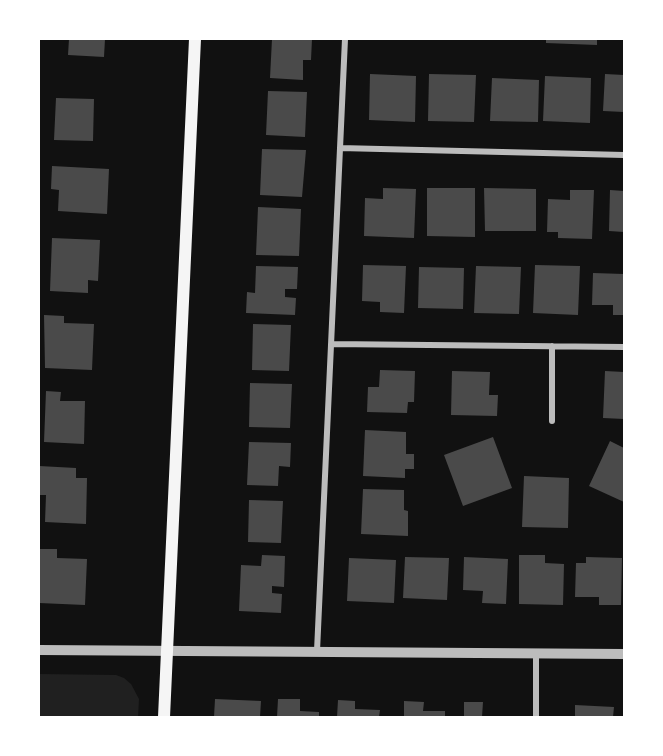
<!DOCTYPE html>
<html>
<head>
<meta charset="utf-8">
<style>
	body { margin:0 }
	#map { position:relative; width:663px; height:756px; overflow:hidden; background:#111; font-family:Arial,sans-serif }
	canvas { display:block }
	.frame { position:absolute; inset:0; border:40px solid #fff; pointer-events:none }
</style>
</head>
<body>
<div id="map">
<canvas width="663" height="756"></canvas>
<div class="frame"></div>
</div>
<script>
const ctx = document.querySelector('canvas').getContext('2d');
ctx.lineJoin = 'round';
function fillPath(path, color) { ctx.fillStyle = color; ctx.fill(path, 'evenodd'); }
const shape = rows => new Path2D(rows.map(r => 'M' + r).join(''));
function strokePath(path, color, width, dash) { ctx.strokeStyle = color; ctx.lineWidth = width; ctx.lineCap = dash ? 'butt' : 'round'; ctx.setLineDash(dash || []); ctx.stroke(path); }
fillPath(shape([
	[39,674,116,675,124,678,131,684,139,699,138,717,39,717]
]), '#202020');
fillPath(shape([
	[69,39,105,39,104,57,68,55],
	[272,39,312,39,311,60,303,60,303,80,270,78],
	[546,39,597,39,597,45,546,43],
	[370,74,416,76,415,122,369,120],
	[429,74,476,75,474,122,428,121],
	[605,74,624,75,624,112,603,111],
	[545,76,591,78,590,123,543,121],
	[492,78,539,80,538,122,490,121],
	[268,91,307,92,305,137,266,135],
	[56,98,94,99,93,141,54,140],
	[262,149,306,150,302,197,260,195],
	[52,166,109,169,107,214,58,211,59,190,51,189],
	[383,188,416,189,414,238,364,236,365,198,383,199],
	[427,188,475,188,475,237,427,236],
	[484,188,536,189,536,231,485,231],
	[570,190,594,190,592,239,558,238,558,232,547,232,548,199,570,200],
	[610,190,624,191,624,232,609,231],
	[258,207,301,209,299,256,256,255],
	[52,238,100,240,98,281,88,280,88,293,50,291],
	[363,265,406,266,404,313,380,312,380,302,362,301],
	[535,265,580,266,578,315,533,313],
	[256,266,298,267,297,289,285,289,285,297,296,298,295,315,246,313,247,292,255,293],
	[476,266,521,267,519,314,474,313],
	[419,267,464,268,463,309,418,308],
	[593,273,624,274,624,315,613,315,613,305,592,305],
	[44,315,64,316,64,323,94,324,92,370,45,368],
	[253,324,291,325,289,371,252,370],
	[380,370,415,371,414,402,408,402,407,413,367,412,368,387,379,387],
	[452,371,490,372,489,395,498,395,497,416,451,415],
	[605,371,624,372,624,419,603,418],
	[250,383,292,384,290,428,249,427],
	[46,391,61,392,60,401,85,401,84,444,44,442],
	[365,430,406,432,406,454,414,454,414,469,405,469,405,478,363,476],
	[493,437,512,488,463,506,444,455],
	[610,441,624,448,624,502,589,486],
	[249,442,291,443,290,467,279,466,278,486,247,485],
	[39,466,76,468,76,478,87,478,86,524,45,522,46,495,39,495],
	[524,476,569,478,568,528,522,527],
	[363,489,404,490,404,510,408,511,408,536,361,534],
	[249,500,283,501,281,543,248,542],
	[39,549,57,549,57,558,87,559,85,605,39,603],
	[262,555,285,556,284,587,272,586,272,593,282,594,281,613,239,611,241,565,261,566],
	[519,555,545,555,545,563,564,564,563,605,519,604],
	[405,557,449,558,447,600,403,598],
	[464,557,508,559,506,604,482,603,483,591,463,590],
	[586,557,622,558,621,605,599,605,599,597,575,597,576,563,586,563],
	[349,558,396,560,394,603,347,601],
	[215,699,261,701,260,717,214,717],
	[278,699,300,699,300,711,319,712,319,717,277,717],
	[338,700,355,701,355,709,380,710,379,717,337,717],
	[404,701,424,702,423,711,445,711,445,717,404,717],
	[464,702,483,702,482,717,464,717],
	[575,705,614,707,613,717,575,717]
]), '#4a4a4a');
strokePath(shape([
	[340,148,624,155],
	[331,344,624,347],
	[552,421,552,346],
	[317,651,345,39],
	[536,653,536,717]
]), '#bcbcbc', 6);
strokePath(shape([
	[39,650,624,654]
]), '#bcbcbc', 10);
strokePath(shape([
	[164,717,195,39]
]), '#f5f5f5', 12);
</script>
</body>
</html>
